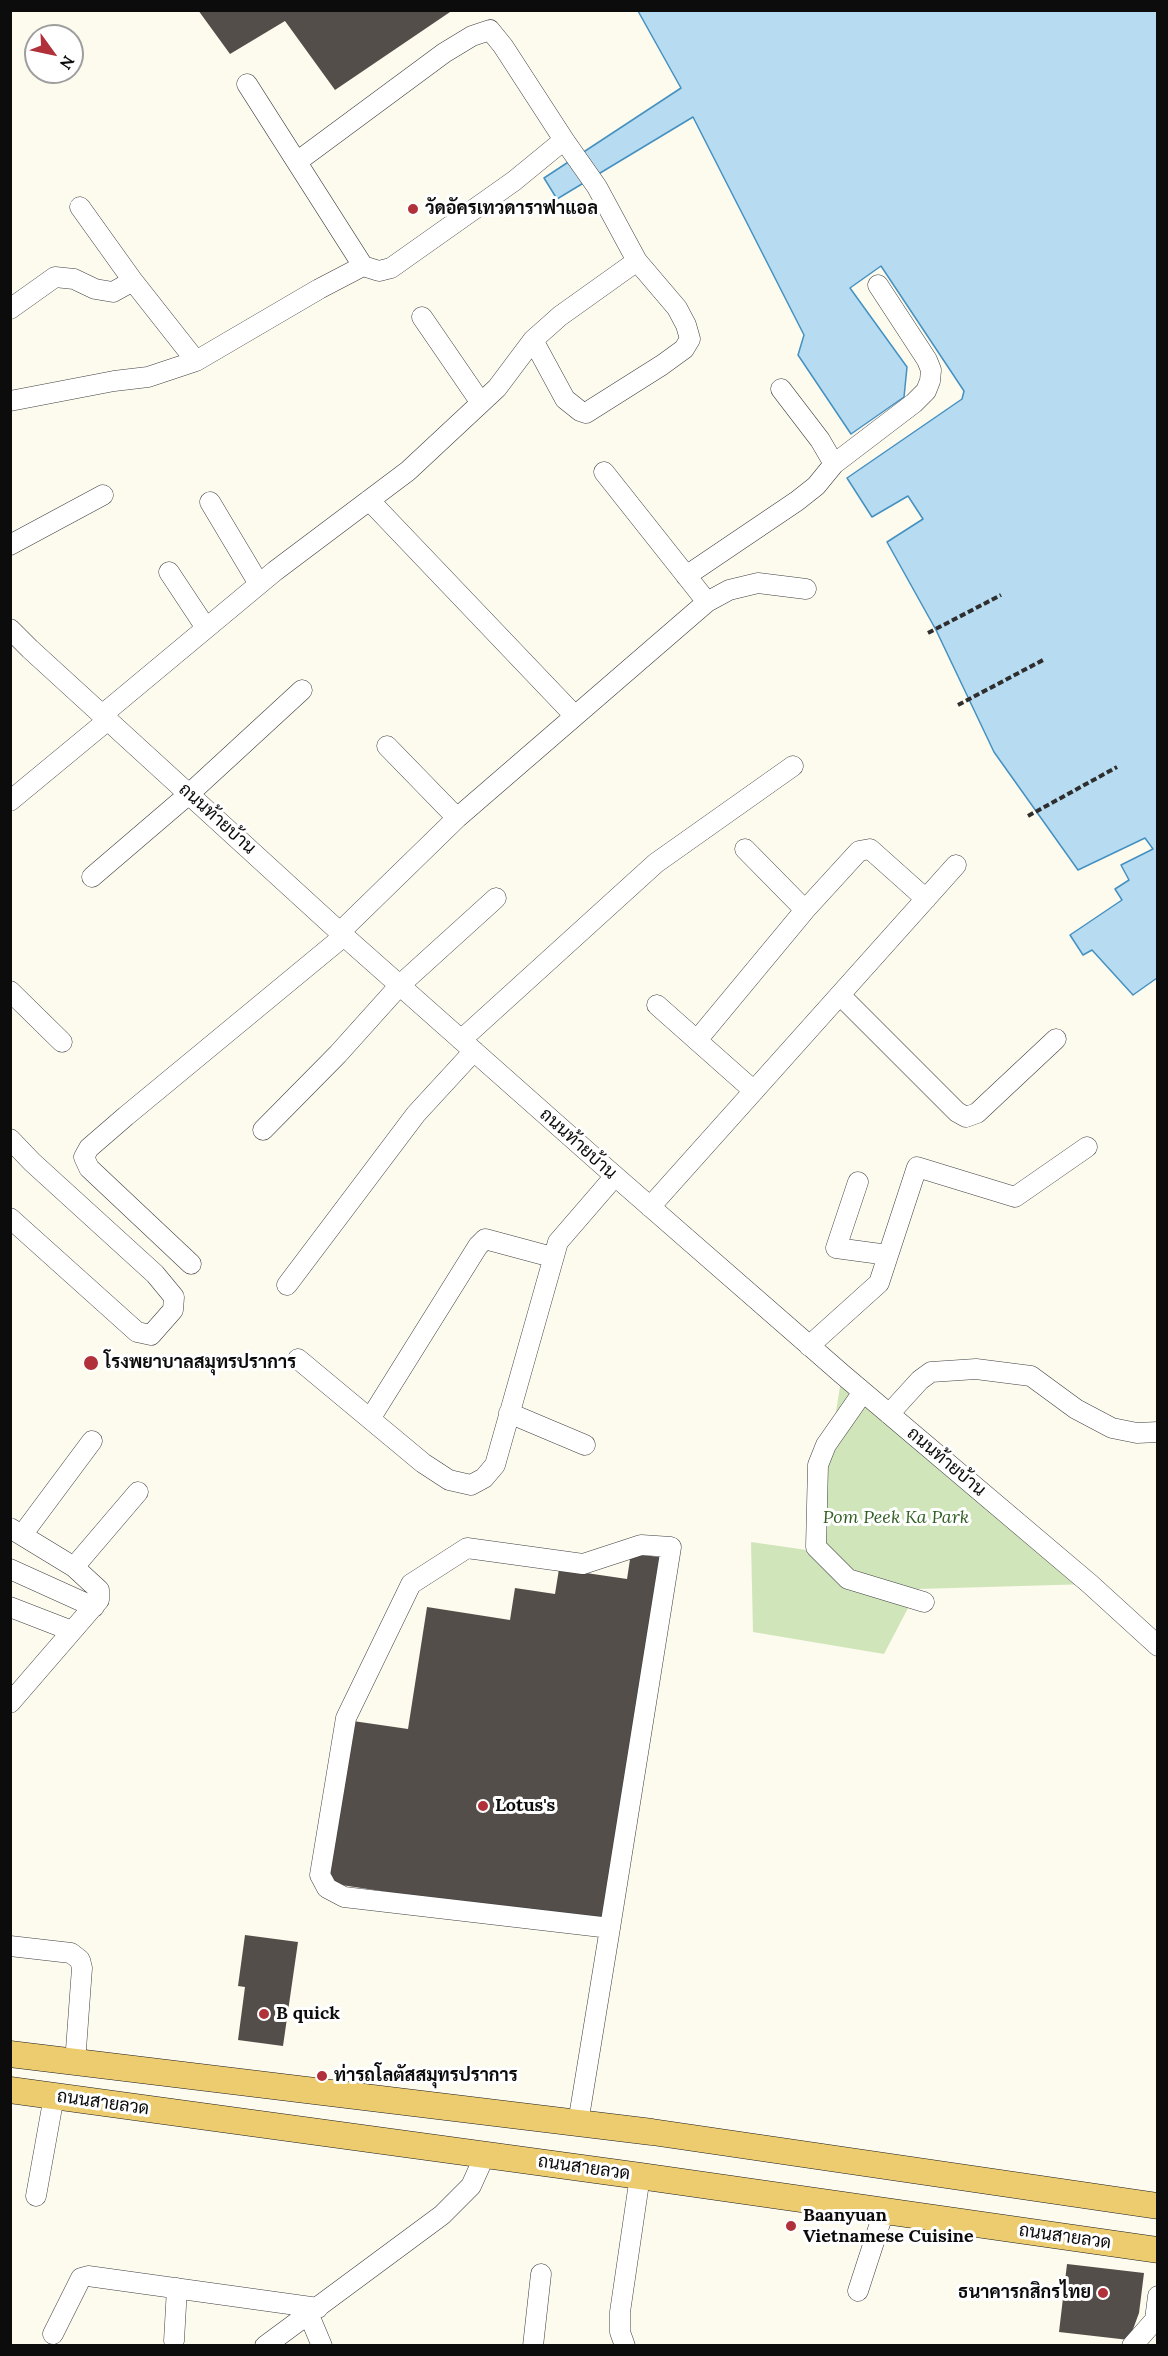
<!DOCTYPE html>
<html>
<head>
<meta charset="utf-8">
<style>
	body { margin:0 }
	#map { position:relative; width:1168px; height:2356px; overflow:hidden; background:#fdfaee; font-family:Lora,serif }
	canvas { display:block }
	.frame { position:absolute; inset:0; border:12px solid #0c0c0c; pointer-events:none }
	.north { position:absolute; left:24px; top:24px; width:60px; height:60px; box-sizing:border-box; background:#fff; border:2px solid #9e9e9e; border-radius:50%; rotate:123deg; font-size:16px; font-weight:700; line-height:24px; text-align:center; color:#0c0c0c }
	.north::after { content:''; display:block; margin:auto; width:21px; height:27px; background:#b03139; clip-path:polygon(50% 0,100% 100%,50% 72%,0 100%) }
</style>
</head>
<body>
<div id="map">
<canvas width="1168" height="2356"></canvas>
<div class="frame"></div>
<div class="north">N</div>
</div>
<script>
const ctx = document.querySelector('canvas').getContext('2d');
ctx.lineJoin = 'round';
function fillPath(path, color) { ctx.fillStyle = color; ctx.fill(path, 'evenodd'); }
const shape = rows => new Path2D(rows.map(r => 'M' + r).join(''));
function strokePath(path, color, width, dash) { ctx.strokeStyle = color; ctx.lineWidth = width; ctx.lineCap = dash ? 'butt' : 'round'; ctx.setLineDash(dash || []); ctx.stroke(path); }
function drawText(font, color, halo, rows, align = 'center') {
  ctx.font = font + ' Lora,Sarabun,serif'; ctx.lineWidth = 6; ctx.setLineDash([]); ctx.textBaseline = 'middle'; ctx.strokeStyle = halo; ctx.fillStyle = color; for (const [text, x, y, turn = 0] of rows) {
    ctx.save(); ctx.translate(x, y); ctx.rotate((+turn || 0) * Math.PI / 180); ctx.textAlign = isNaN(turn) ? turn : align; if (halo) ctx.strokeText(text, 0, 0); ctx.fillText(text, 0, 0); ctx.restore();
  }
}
fillPath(shape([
	[842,1374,1090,1584,918,1589,884,1654,753,1632,751,1542,814,1551]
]), '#d1e5ba');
const water = shape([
	[638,11,1157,11,1157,978,1133,995,1092,950,1083,955,1070,935,1122,900,1115,889,1129,880,1121,865,1153,849,1145,838,1078,870,994,752,936,630,887,542,923,519,908,496,872,517,847,478,962,399,964,391,881,266,850,288,907,367,904,397,851,434,798,355,804,335,693,117,557,199,544,178,681,88,638,11]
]);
fillPath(water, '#b7dbf0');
strokePath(water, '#4491c1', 1.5);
fillPath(shape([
	[198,10,453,10,335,90,285,21,230,54],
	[631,1553,664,1558,607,1925,328,1883,353,1721,408,1729,427,1607,510,1620,515,1588,555,1594,559,1569,627,1579],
	[245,1935,298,1942,283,2046,238,2040,245,1987,238,1986],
	[1067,2264,1144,2273,1139,2313,1129,2340,1059,2332]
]), '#544e4a');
const minor = shape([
	[247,84,363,266,379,271,391,268,514,181,564,140],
	[298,161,444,53,472,36,490,30,503,46,564,140,597,187,637,261,677,308,686,325,690,339,684,349,662,365,586,413,580,411,565,399,533,340],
	[80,207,133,281],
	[10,309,55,277,74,279,95,289,113,292,133,281,196,361],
	[422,317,481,403],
	[10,401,114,381,148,377,196,361,319,289,363,266],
	[834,464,914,403,926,391,930,381,931,370,927,360,878,285],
	[604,472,707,602],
	[369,500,575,716],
	[210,502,259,584],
	[10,545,103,495],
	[169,572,206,628],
	[686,576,797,501,816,486,834,464,820,440,781,389],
	[10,629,30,649,344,936,607,1169,842,1374,1090,1584,1158,1646],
	[102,715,275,571,408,471,497,388,533,340,560,316,637,261],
	[387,746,457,818],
	[10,801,108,720],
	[745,849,805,910],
	[92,877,189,794,302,690],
	[340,932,457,818,707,602,729,590,758,583,806,589],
	[10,991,62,1042],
	[840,995,957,1112,966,1117,977,1113,1056,1039],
	[657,1005,754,1091],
	[698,1039,805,910,859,851,870,849,926,899],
	[461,1040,656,863,793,766],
	[263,1130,338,1054,400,985,496,898],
	[10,1139,32,1162,155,1274,174,1297,173,1310,151,1335,137,1332,10,1218],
	[858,1182,836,1248,888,1255],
	[650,1207,956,865],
	[191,1264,89,1168,84,1157,89,1148,126,1116,344,936],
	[287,1285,416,1114,474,1051],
	[809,1346,879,1283,917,1167,1015,1197,1087,1147],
	[298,1359,423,1463,449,1480,471,1485,484,1478,495,1465,558,1242,615,1176],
	[863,1392,826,1445,818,1465,816,1547,848,1579,924,1602],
	[509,1413,585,1445],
	[889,1414,920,1380,931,1372,976,1369,1031,1376,1076,1409,1112,1428,1137,1433,1158,1432],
	[370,1419,478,1246,485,1239,552,1257],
	[10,1528,74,1567,99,1590,99,1600,10,1703],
	[22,1535,92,1441],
	[74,1567,138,1492],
	[10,1569,94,1607],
	[10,1607,72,1631],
	[10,1946,71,1953,80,1960,82,1968,75,2063],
	[578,2123,610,1928,671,1547,641,1545,583,1564,467,1548,411,1584,346,1718,320,1875,327,1888,344,1897,610,1928],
	[36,2196,54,2096],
	[858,2291,884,2211],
	[1158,2296,1155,2320,1158,2323],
	[309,2315,322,2346],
	[53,2334,81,2278,88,2276,318,2308],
	[174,2341,177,2288],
	[265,2346,442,2215,471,2186,485,2155],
	[533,2346,541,2274],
	[625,2346,620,2332,620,2312,640,2176],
	[1132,2346,1155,2320]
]);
const major = shape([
	[10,2054,652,2132,1158,2206],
	[10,2090,640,2176,1158,2250]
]);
strokePath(minor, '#3f3f3f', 21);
strokePath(major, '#1d1d1d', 27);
strokePath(shape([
	[928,633,1001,595],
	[958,705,1045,659],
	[1028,816,1117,767]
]), '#2e2e2e', 4, [6, 3]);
strokePath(minor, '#fff', 20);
strokePath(major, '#eccc6f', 26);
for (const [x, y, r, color] of [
	[413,209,6,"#b03139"],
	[91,1363,8,"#b03139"],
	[483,1806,6,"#b03139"],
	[264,2014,6,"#b03139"],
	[322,2076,6,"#b03139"],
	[791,2226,6,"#b03139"],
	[1103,2293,6,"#b03139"]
]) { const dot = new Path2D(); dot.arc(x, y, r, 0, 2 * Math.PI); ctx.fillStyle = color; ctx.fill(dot); strokePath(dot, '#fff', 2); }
drawText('bold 18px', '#0c0c0c', '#fff', [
	["วัดอัครเทวดาราฟาแอล",425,209],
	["โรงพยาบาลสมุทรปราการ",104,1363],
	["Lotus's",495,1806],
	["B quick",276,2014],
	["ท่ารถโลตัสสมุทรปราการ",334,2076],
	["Baanyuan",803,2216],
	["Vietnamese Cuisine",803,2237],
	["ธนาคารกสิกรไทย",1091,2293,"right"]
], 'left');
drawText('18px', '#0c0c0c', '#fff', [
	["ถนนท้ายบ้าน",217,819,42],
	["ถนนท้ายบ้าน",578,1144,42],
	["ถนนท้ายบ้าน",946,1462,40],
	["ถนนสายลวด",103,2103,8],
	["ถนนสายลวด",584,2168,8],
	["ถนนสายลวด",1065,2237,8]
]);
drawText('italic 18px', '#305e23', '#fff', [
	["Pom Peek Ka Park",896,1518]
]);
</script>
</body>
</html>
